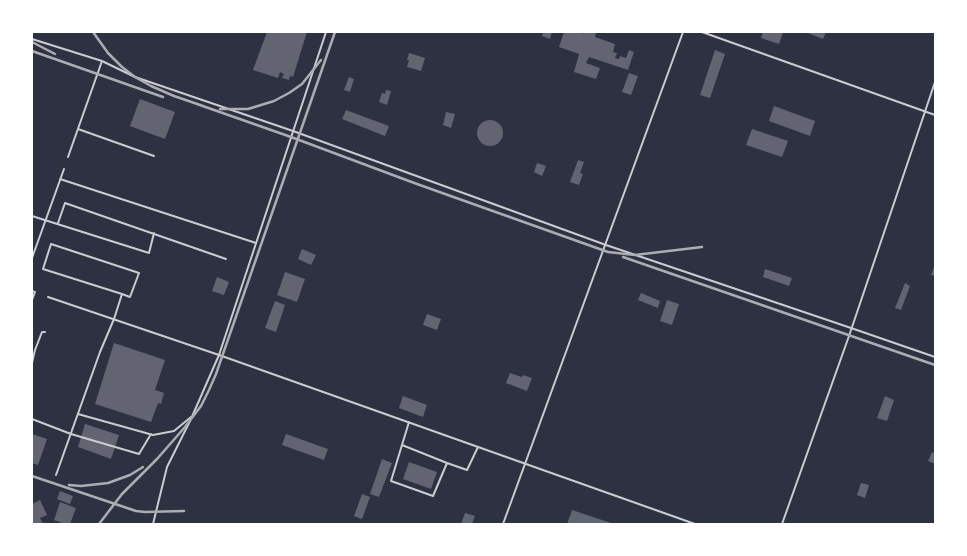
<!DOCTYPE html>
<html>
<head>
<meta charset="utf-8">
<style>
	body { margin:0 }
	#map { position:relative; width:967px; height:556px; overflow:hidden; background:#2d3142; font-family:"Alegreya Sans",sans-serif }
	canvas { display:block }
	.frame { position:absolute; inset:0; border:33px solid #fff; pointer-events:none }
</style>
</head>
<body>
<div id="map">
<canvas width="967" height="556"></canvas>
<div class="frame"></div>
</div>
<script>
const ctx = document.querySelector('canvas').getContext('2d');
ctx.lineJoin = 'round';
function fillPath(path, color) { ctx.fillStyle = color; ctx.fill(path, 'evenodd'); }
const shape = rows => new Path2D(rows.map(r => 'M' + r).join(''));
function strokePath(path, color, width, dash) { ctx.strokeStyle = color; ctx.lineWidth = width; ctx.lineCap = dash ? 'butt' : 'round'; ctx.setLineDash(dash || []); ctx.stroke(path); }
fillPath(shape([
	[267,32,307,32,293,77,290,76,289,80,282,78,284,74,280,72,278,78,253,70],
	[543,32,552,32,550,39,542,36],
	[564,32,579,32,585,34,582,32,596,32,595,37,615,44,613,52,617,53,615,58,619,59,620,56,626,58,629,50,634,52,628,70,589,57,586,63,600,68,596,79,574,72,579,54,559,47],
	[763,32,783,32,779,44,761,38],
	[805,32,826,32,823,39],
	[715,50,725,54,710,98,700,95],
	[409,53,425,58,421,71,407,67,409,60,407,60],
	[629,73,638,76,631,95,622,92],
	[349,77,354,79,350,92,344,90],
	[386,90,391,91,387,105,379,102,382,93,385,94],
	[140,99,175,112,165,139,130,126],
	[774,106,815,121,810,136,769,121],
	[346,110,389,126,385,136,342,119],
	[446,112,455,114,451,128,443,125],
	'477 133a13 13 0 1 1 26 0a13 13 0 1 1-26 0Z',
	[752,129,788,141,782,157,746,145],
	[578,160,584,162,580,173,583,174,579,185,570,182],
	[537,163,546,166,542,176,534,172],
	[302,249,316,255,311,265,298,259],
	[935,264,935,276,931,275],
	[765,269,792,278,789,286,763,277],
	[285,272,305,279,297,302,277,295],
	[217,277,229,282,224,295,212,291],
	[905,283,910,286,901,310,895,308],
	[641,293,660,301,658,308,638,300],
	[667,300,679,304,672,325,660,321],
	[275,301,285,305,276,332,265,328],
	[427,314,441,319,437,330,423,325],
	[114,343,165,360,155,390,164,393,161,404,158,403,151,422,95,404],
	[510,373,522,377,523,375,532,378,527,391,506,383],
	[403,396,427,405,423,417,399,408],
	[885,396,894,400,887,421,877,418],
	[85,424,119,435,111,459,78,447],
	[32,434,47,439,38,465,32,463],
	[286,434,328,449,324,460,282,445],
	[932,452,935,454,935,464,928,461],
	[382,459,392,463,379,497,370,494],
	[409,462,437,472,431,489,403,479],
	[861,483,869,485,865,498,857,495],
	[60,491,73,496,70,504,57,499],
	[362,494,370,497,362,519,354,516],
	[40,500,47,515,40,518,43,524,32,524,32,504],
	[60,502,76,508,70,524,65,524,54,520],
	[572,510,614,524,567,524],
	[465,513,475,516,472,524,461,524]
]), '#626471');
strokePath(shape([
	[702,32,935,115],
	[32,39,102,61,135,77,293,131,606,245,851,328,935,357],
	[78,129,154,156],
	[68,157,102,61],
	[60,179,256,243],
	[32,216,149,253,154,233],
	[58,223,65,203,226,259],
	[32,258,64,169],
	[32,291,35,292,32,300],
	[48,297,219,355,695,524],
	[32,363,35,350,42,332,45,332],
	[78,414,153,435,174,431,191,417],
	[32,419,71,434,139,454,151,434],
	[409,422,391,481,433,496,447,463],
	[402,445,447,463,467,470,478,447],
	[56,475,100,352,114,319,122,294,130,297,139,273,51,244,43,269,122,294],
	[153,524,167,467,191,419,219,355,326,32],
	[503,524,683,32],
	[782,524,849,336,935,82]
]), '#caccd0', 2);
strokePath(shape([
	[93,32,108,53,122,67,135,77,151,86,174,96,203,106],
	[32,42,55,54],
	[32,51,163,97],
	[197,104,291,137,417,184,608,252,635,255,702,247],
	[220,109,248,109,274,101,289,93,302,84,321,60],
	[623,257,935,365],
	[32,476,136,511,145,512,184,511],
	[69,485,81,486,108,483,130,475,143,467],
	[99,524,122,494,157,459,185,427,201,406,209,390,216,374,335,32]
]), '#abadb3', 2.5);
</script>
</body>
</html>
